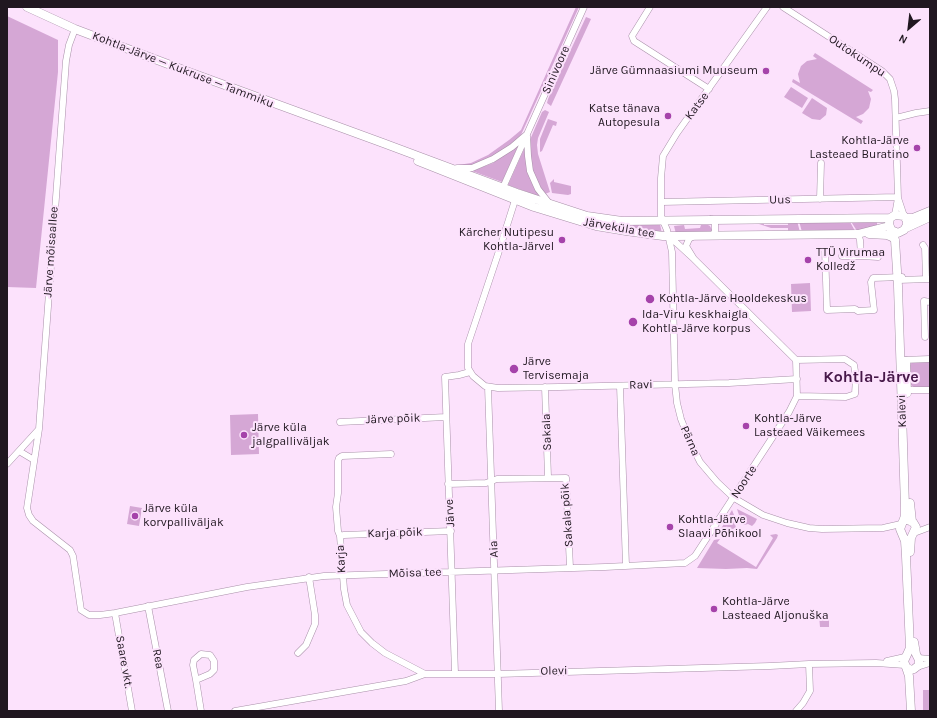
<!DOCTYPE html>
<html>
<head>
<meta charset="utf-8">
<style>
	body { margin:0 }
	#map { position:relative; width:937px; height:718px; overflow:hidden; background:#fce2fc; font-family:Karla,sans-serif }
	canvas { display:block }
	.frame { position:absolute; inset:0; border:8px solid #201720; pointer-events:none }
	.north { position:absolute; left:889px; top:8px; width:40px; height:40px; -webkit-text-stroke:3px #fce2fc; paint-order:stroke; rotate:208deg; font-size:11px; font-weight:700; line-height:16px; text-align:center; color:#201720 }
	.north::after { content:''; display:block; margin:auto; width:14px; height:18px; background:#201720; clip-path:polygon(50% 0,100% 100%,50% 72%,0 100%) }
</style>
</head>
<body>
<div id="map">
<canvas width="937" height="718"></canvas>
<div class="frame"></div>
<div class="north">N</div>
</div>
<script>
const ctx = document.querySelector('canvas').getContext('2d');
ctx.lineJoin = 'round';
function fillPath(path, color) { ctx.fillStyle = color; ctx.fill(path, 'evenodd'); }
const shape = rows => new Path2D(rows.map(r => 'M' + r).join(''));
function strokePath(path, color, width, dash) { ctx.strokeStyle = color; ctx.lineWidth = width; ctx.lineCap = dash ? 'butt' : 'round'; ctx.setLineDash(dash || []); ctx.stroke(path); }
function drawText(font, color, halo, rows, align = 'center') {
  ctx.font = font + ' Karla,sans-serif'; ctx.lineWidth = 4; ctx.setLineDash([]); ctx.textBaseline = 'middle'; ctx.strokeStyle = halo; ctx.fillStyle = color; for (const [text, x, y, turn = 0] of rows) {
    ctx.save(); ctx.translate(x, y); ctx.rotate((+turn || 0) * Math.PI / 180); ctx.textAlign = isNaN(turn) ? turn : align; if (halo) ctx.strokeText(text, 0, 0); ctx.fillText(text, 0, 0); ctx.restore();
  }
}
fillPath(shape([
	[576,7,579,7,521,135,515,141,496,155,473,167,458,165,471,163,488,155,509,140,521,130],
	[7,16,58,40,58,72,36,288,7,287],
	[586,17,591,19,551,106,547,103,548,99],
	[815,53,873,90,871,92,868,91,871,99,869,108,863,114,856,117,863,121,861,124,792,82,793,79,800,83,798,74,801,66,807,61,817,59,813,56],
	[791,87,808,98,802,108,784,97],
	[812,98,827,108,826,115,820,120,812,119,802,113],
	[545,110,549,112,538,138,537,145,538,154,550,192,545,194,543,192,532,171,529,142,542,112],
	[548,119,557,122,556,126,553,125,542,151,540,152,540,139],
	[519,144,502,182,472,171,493,163],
	[525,147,528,173,539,195,538,196,508,185],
	[554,179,554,182,571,186,571,194,568,195,552,193,550,183],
	[849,220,855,231,802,232,799,221],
	[850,220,877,220,877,227,857,231],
	[797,221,800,232,788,232,788,228,771,228,759,224,750,224,751,222,764,222,764,225,788,225,788,222],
	[626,224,660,224,662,234,625,229],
	[684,225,685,229,700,228,701,225,708,225,710,226,712,230,711,232,676,234,674,226],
	[810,283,811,311,792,312,791,284],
	[912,362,930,362,930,387,915,388,911,385,909,367],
	[258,414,259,454,231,455,230,415],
	[130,506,142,508,139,526,127,524],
	[737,509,757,519,755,523,752,526,748,524,744,525,743,520,740,518],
	[732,510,734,515,730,521,734,520,736,528,728,530,727,526,723,533,718,534],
	[776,534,778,535,777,538,757,569,747,568,726,569,697,568,714,540,720,539,717,543,756,567,773,538,770,535],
	[819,615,829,615,829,627,820,627],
	[923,690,930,690,930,711,923,711]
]), '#d5a7d5');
const minor = shape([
	[650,7,632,36,634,41,709,89],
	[767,7,677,133,663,156,661,178,661,216,667,230,672,252,675,384,677,403,681,419,690,442,700,462,717,482,734,498,763,515,787,523,809,528,822,529,883,528,901,524],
	[783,7,882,71,890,79,894,91,895,99,898,198,895,215],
	[896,118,916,113,930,111],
	[527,136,528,156,530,171,538,189,549,203],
	[457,168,472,168,493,159,512,147,526,135],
	[501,192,584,7],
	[516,197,498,254,468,344,468,368,473,376,485,386,498,388,559,387,729,383,797,379],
	[898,198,904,216],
	[820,199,821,163],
	[662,202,898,197],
	[711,219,715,224,715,231,713,235],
	[858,234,860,240,861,256,878,257],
	[670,237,694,259,686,246,689,239,694,236],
	[923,245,925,248,926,279],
	[825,250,827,310,855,309,858,311,874,310,871,282,873,278,902,277],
	[842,256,861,256],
	[694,259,796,360],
	[898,280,930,279],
	[925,337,924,301,930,302],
	[796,360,845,359,854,365,856,377,855,394,846,397,797,396],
	[902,360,930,359],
	[620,386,626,566],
	[488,387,499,711],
	[545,387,548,477],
	[904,388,907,390,930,390],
	[340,422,446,417],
	[39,429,27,508,29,515,33,521,70,550,73,556,81,610,89,615,100,615,115,613,247,587,324,576,605,567,685,563,695,556,789,412,797,396,796,360],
	[19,451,34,460],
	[391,454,342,456,339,458,338,461,338,493,336,507,338,531,340,536,344,589,347,605,361,632,372,643,385,653,425,674],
	[7,464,39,429,66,61,69,45,75,29],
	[448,484,486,483,497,479,566,478,570,568],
	[914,533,930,527],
	[340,536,344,535,451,531],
	[148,606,168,711],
	[115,613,132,711],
	[298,653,306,645,315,624,315,615,309,577],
	[918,658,930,659],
	[887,661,905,657],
	[917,667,930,663],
	[455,673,445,377,459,375,470,372],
	[196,680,210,674,214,670,214,661,210,655,201,654,194,660,193,665,196,680,201,711],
	[235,711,406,681,425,674,498,674,770,666,809,664,876,663,905,665],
	[796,711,803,703,810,691,809,664]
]);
const major = shape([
	[27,7,75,29,189,72,383,143,517,193,587,216,622,221,890,218],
	[418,161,534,207,596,226,626,231,663,236,676,236,858,234,889,226],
	[906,218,913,218,930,211],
	[906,228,930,217],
	[891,230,898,233,904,230,907,225,907,221,904,216,895,215,890,218,889,224,895,240,898,286,905,507,905,516,900,529,905,541,906,556,910,648,904,661,909,676,911,711],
	[869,234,887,235,892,237,895,240],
	[906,361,907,393],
	[910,503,912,522],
	[907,520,913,522,916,527,911,538,910,552],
	[906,667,911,670,914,669,919,665,919,660,916,654,914,642]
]);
strokePath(minor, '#a990a9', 7);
strokePath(major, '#a990a9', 9);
strokePath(minor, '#fff', 6);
strokePath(major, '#fff', 8);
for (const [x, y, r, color] of [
	[766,71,4,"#a543aa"],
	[668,116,4,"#a543aa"],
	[917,148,4,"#a543aa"],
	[562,240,4,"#a543aa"],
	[808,260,4,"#a543aa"],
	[650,299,5,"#a543aa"],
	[633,322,5,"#a543aa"],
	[514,369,5,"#a543aa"],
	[746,426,4,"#a543aa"],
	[244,435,4,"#a543aa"],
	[135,516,4,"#a543aa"],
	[670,527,4,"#a543aa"],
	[714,609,4,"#a543aa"]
]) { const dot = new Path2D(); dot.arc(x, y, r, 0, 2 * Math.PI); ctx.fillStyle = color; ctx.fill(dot); strokePath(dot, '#fce2fc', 1.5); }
drawText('12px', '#201720', '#fce2fc', [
	["Outokumpu",857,56,34],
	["Kohtla-Järve — Kukruse — Tammiku",183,70,21],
	["Sinivoore",556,70,-66],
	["Katse",697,106,-53],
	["Uus",780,200,-1],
	["Järveküla tee",619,228,10],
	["Järve mõisaallee",51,252,-86],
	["Ravi",641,385,-2],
	["Kalevi",902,411,-92],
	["Järve põik",393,419,-2],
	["Sakala",547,432,-92],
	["Pärna",690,441,66],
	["Noorte",744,482,-57],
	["Järve",450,513,-93],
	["Sakala põik",567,515,-94],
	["Karja põik",395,533,-2],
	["Aia",494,549,-92],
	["Karja",341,559,-93],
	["Mõisa tee",415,573,-2],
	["Rea",158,659,79],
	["Saare vkt.",124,662,80],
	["Olevi",554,671,-1]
]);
drawText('12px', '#201720', '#fce2fc', [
	["Järve Gümnaasiumi Muuseum",758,71,"right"],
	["Katse tänava",660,109,"right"],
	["Autopesula",660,123,"right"],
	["Kohtla-Järve",909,141,"right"],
	["Lasteaed Buratino",909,155,"right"],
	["Kärcher Nutipesu",554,233,"right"],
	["Kohtla-Järvel",554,247,"right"],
	["TTÜ Virumaa",816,253],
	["Kolledž",816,267],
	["Kohtla-Järve Hooldekeskus",659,299],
	["Ida-Viru keskhaigla",642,315],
	["Kohtla-Järve korpus",642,329],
	["Järve",523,362],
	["Tervisemaja",523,376],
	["Kohtla-Järve",754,419],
	["Lasteaed Väikemees",754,433],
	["Järve küla",252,428],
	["jalgpalliväljak",252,442],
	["Järve küla",143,509],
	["korvpalliväljak",143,523],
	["Kohtla-Järve",678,520],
	["Slaavi Põhikool",678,534],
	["Kohtla-Järve",722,602],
	["Lasteaed Aljonuška",722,616]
], 'left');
drawText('bold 16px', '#471849', '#fce2fc', [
	["Kohtla-Järve",871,377]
]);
</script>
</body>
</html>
